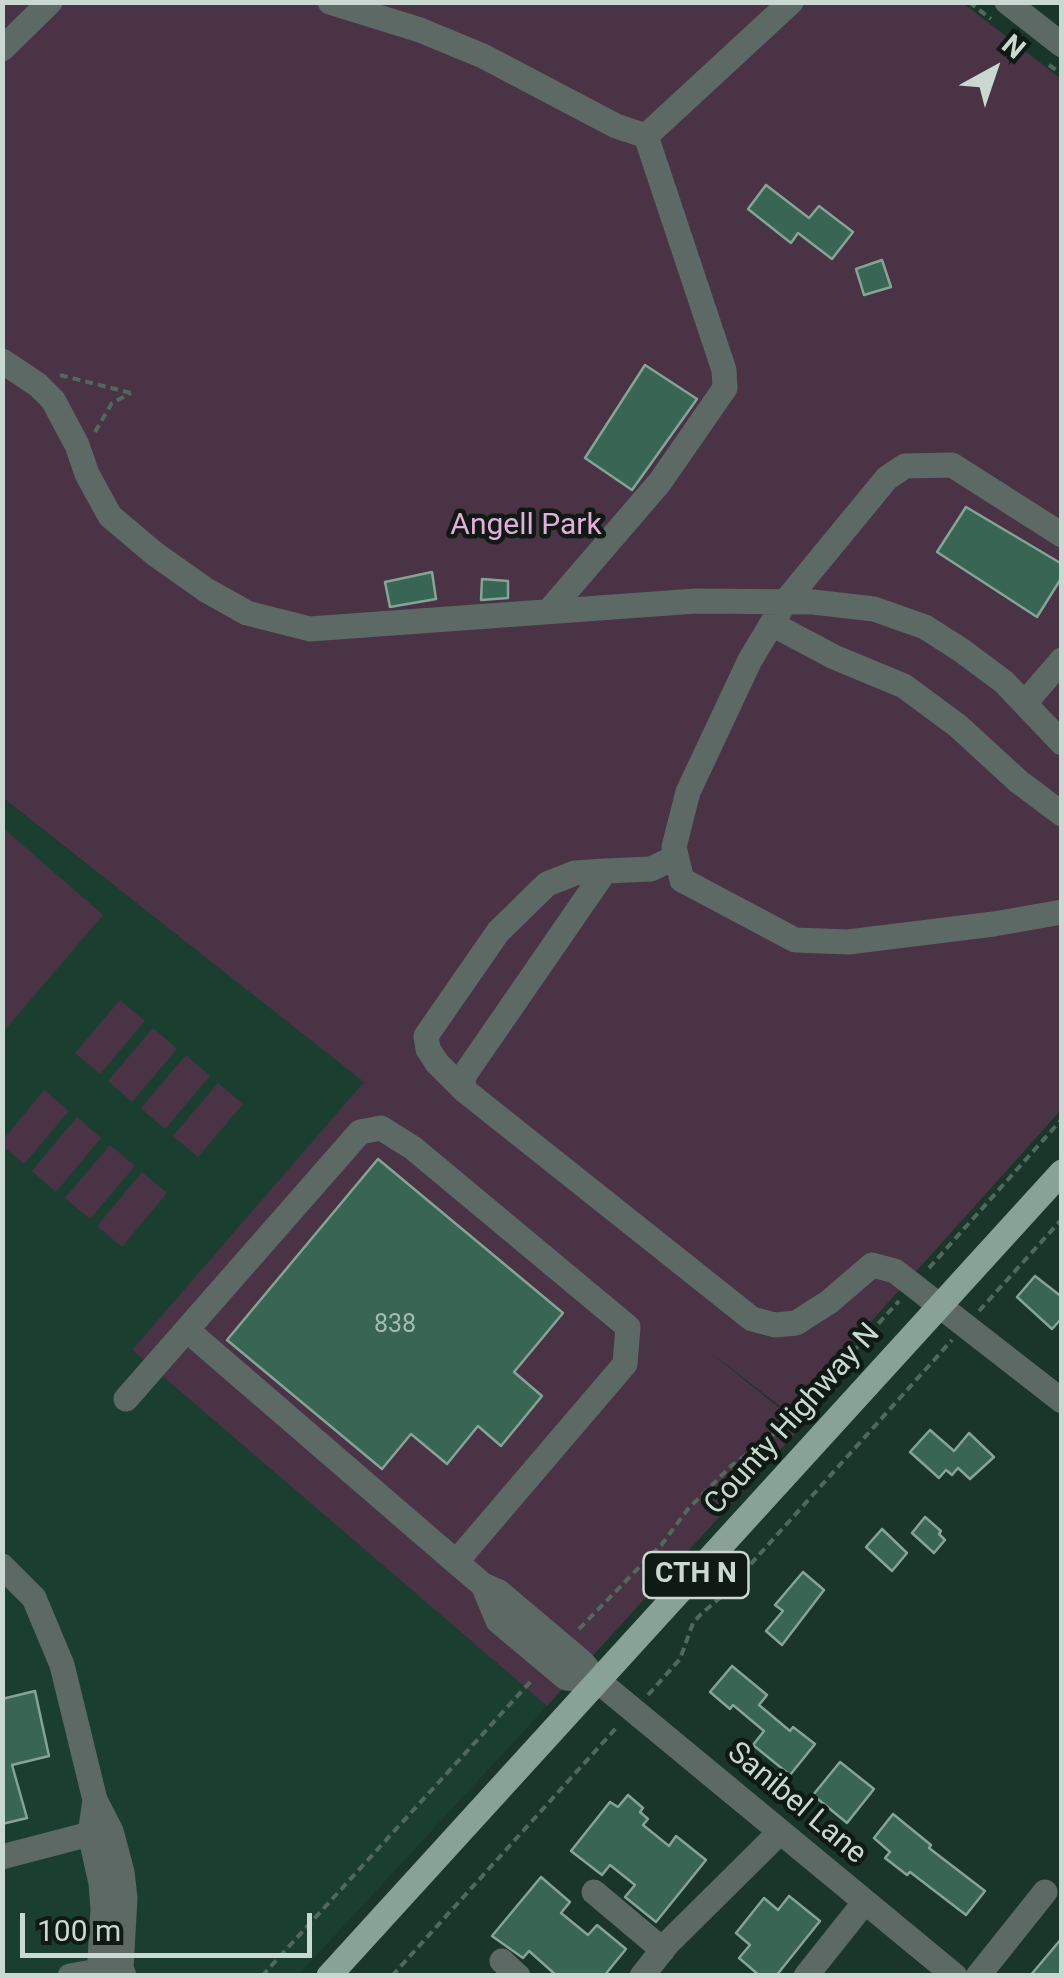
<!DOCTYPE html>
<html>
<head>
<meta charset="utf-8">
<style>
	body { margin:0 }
	#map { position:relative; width:1064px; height:1978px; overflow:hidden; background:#1a362b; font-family:Roboto,sans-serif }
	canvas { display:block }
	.frame { position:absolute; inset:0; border:5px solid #c9d8d1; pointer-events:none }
	.north { position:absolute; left:944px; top:20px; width:100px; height:100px; -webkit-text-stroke:8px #0f1a15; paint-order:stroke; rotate:40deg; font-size:28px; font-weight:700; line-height:40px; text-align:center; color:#c9d8d1 }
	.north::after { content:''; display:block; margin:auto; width:35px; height:45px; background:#c9d8d1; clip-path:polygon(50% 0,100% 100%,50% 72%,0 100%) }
	.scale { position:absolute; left:20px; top:1913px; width:292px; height:45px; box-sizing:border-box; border:5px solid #c9d8d1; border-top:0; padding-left:12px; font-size:30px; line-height:35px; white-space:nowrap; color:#c9d8d1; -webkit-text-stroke:8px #0f1a15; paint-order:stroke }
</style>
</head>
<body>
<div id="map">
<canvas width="1064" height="1978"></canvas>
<div class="frame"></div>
<div class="north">N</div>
<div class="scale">100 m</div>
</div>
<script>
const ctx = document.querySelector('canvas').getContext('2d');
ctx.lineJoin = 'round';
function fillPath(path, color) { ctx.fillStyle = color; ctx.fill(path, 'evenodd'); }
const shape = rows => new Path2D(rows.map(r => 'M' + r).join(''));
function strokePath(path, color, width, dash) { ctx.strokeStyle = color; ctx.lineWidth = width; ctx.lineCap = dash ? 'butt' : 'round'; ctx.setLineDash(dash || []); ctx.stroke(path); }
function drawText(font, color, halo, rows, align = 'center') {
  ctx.font = font + ' Roboto,sans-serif'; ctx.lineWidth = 9; ctx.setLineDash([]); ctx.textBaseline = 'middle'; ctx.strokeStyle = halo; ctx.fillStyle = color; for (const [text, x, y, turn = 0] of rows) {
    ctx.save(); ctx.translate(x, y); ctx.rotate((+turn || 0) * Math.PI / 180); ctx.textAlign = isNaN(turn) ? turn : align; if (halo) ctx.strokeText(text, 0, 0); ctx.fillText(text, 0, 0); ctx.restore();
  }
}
fillPath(shape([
	[2,798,365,1082,132,1350,547,1706,298,1975,3,1975]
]), '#1a3f31');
fillPath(shape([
	[2,3,963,3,1061,79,1061,1110,789,1413,707,1350,802,1426,547,1706,132,1350,364,1082,3,798],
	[3,828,103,915,3,1032],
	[120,1000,145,1021,100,1074,75,1053],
	[153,1028,177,1049,132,1102,108,1081],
	[186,1055,210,1076,165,1129,141,1108],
	[218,1083,243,1104,198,1157,173,1136],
	[44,1090,69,1111,24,1164,3,1146,3,1140],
	[77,1117,101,1138,56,1192,32,1171],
	[110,1145,135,1166,90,1219,65,1198],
	[142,1172,167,1193,122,1247,97,1226]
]), '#493345');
const building = shape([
	[766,185,809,218,819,206,853,232,832,259,798,233,791,243,748,209,766,185],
	[882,260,891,287,864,295,856,269,882,260],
	[645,365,697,399,632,490,585,458,645,365],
	[966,507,1062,564,1062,577,1037,617,937,552,966,507],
	[432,572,436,599,390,607,385,582,432,572],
	[482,579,508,581,508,598,481,600,482,579],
	[378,1159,563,1313,514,1372,542,1396,501,1446,478,1426,447,1464,411,1434,382,1469,227,1340,378,1159],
	[1035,1276,1062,1297,1062,1318,1052,1329,1017,1297,1035,1276],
	[930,1430,954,1451,969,1433,994,1457,970,1479,958,1468,952,1475,946,1470,939,1478,910,1452,930,1430],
	[925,1517,941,1531,939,1534,945,1540,934,1553,912,1533,925,1517],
	[882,1529,907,1553,892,1571,866,1547,882,1529],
	[803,1572,824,1590,782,1645,766,1631,783,1611,775,1605,803,1572],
	[732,1666,767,1695,759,1705,790,1731,793,1727,815,1744,790,1775,753,1745,764,1731,733,1705,730,1709,710,1692,732,1666],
	[35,1691,49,1756,12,1765,27,1818,2,1824,2,1699,35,1691],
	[840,1762,874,1789,847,1823,813,1795,840,1762],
	[628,1795,643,1808,640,1812,648,1819,643,1825,669,1846,676,1836,706,1860,656,1922,625,1897,635,1885,610,1865,602,1875,571,1851,610,1802,618,1807,628,1795],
	[893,1814,931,1845,929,1848,985,1891,966,1915,910,1872,907,1875,885,1858,890,1852,874,1838,893,1814],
	[541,1877,570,1902,561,1913,588,1935,597,1925,626,1949,604,1976,557,1976,529,1951,523,1958,492,1936,541,1877],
	[789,1896,820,1921,776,1976,760,1976,739,1958,750,1945,736,1933,764,1898,778,1910,789,1896],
	[1062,1938,1062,1976,1030,1976,1062,1938]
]);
fillPath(building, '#396554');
strokePath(building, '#85a496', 2.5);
strokePath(shape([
	[969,2,991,19],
	[1049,65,1062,74],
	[60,375,131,393],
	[95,432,112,403,131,393],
	[929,1268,1062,1119],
	[979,1311,1062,1219],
	[579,1629,662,1544,688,1509,731,1466,787,1424,899,1301],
	[648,1695,680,1659,693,1623,701,1614,723,1595,952,1340],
	[262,1976,532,1680],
	[392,1976,617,1727]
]), '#50685e', 4, [8, 5]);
strokePath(shape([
	[330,2,420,30,483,56,616,126,646,136],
	[1007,2,1062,45],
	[2,49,50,2],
	[646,136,791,2],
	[2,361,38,385,53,400,77,445,87,474,110,516,155,554,206,590,247,613,310,629,696,601,813,602,874,609,925,627,961,650,1004,682,1062,743],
	[1062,535,952,465,905,466,887,478,785,602,750,660,688,792,674,847,682,880,795,940,848,942,994,924,1062,912],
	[549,611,660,482,725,388,724,370,646,136],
	[772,624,834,657,904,686,958,726,1018,781,1062,814],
	[1025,703,1062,660],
	[676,857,651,869,605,871,463,1077,464,1090,752,1319,775,1325,796,1323,829,1302,872,1265,895,1271,1062,1401],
	[464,1090,437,1063,428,1049,426,1036,498,932,547,884,575,873,605,871],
	[187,1330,456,1562,483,1585,499,1592,582,1662,598,1681,955,1976],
	[126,1399,360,1132,381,1128,413,1148,628,1327,625,1364,456,1562],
	[2,1566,34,1598,62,1665,95,1800,111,1831,122,1872,125,1898,121,1968,124,1976],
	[483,1585,498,1621,566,1678,598,1681],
	[95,1800,90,1834,101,1883,103,1909,99,1976],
	[2,1857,105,1830],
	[594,1892,663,1950],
	[502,1961,518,1976],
	[70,1976,115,1968],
	[642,1976,668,1943,780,1832],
	[806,1976,864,1903],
	[978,1976,1045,1892]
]), '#5d6964', 25);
strokePath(shape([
	[329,1976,1062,1172]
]), '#89a297', 25);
drawText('25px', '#a5bbb2', null, [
	["838",395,1326]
]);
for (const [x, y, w] of [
	[696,1575,105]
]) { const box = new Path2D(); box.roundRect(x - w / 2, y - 23, w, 46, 8); ctx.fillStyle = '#0f1a15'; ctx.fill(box); strokePath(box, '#c9d8d1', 2.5); }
drawText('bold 28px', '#c9d8d1', null, [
	["CTH N",696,1575]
]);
drawText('30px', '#e5addb', '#0f1a15', [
	["Angell Park",526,526]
]);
drawText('30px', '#c9d8d1', '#0f1a15', [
	["County Highway N",793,1420,-48],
	["Sanibel Lane",796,1804,40]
]);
</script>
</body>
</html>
